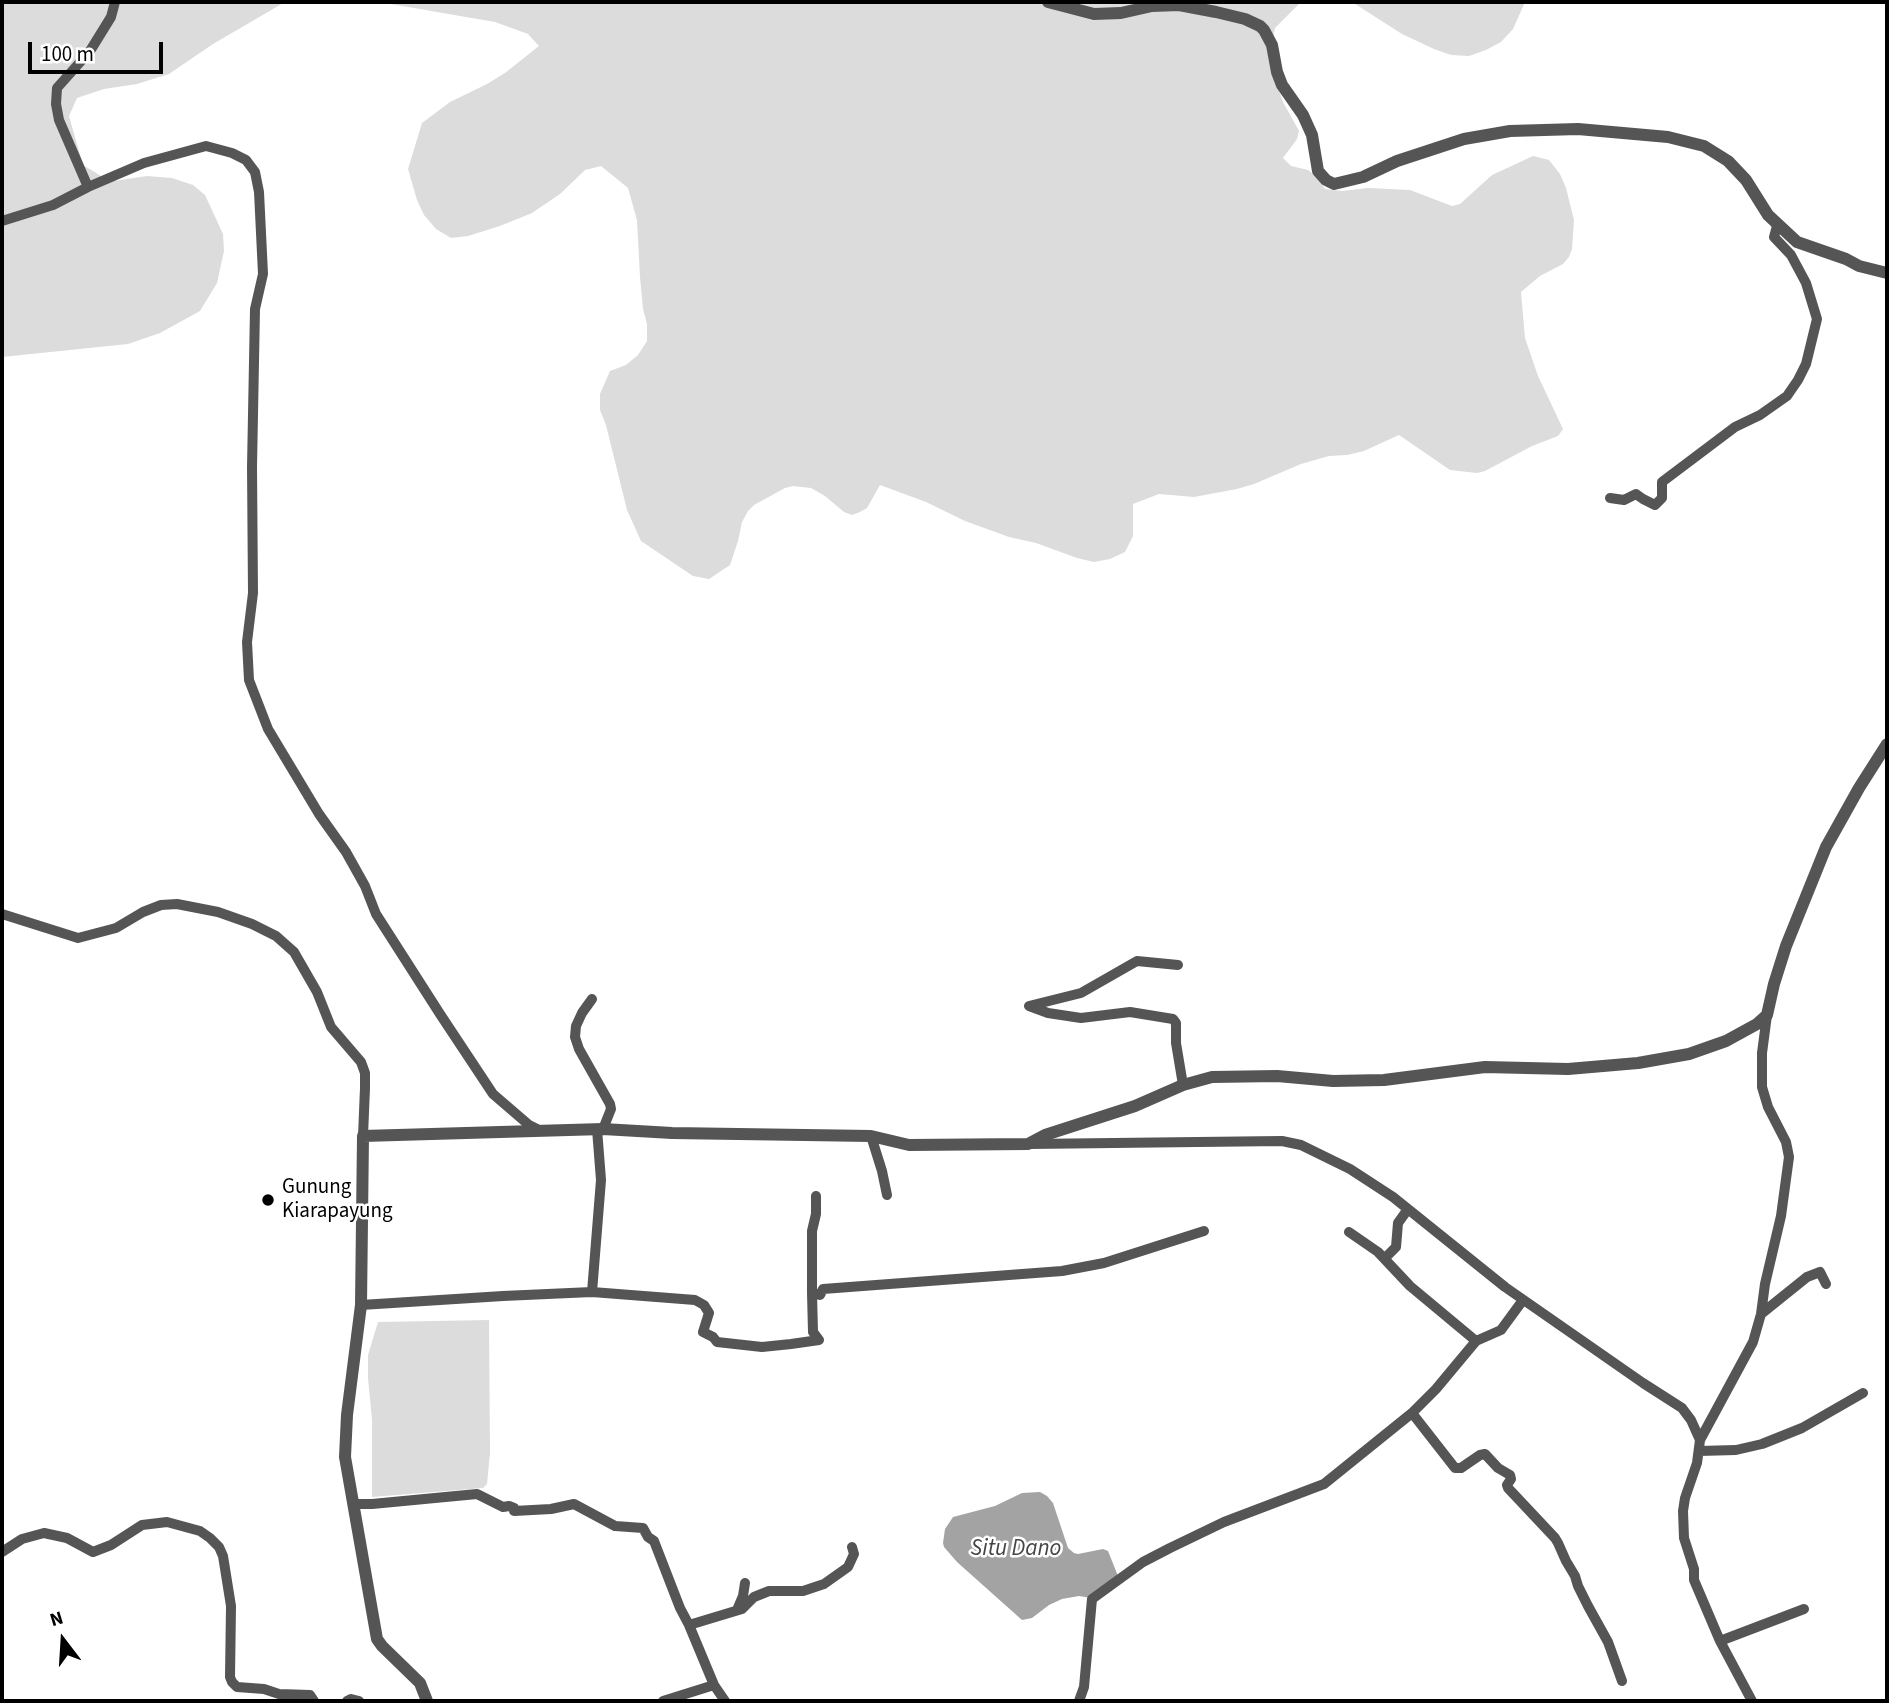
<!DOCTYPE html>
<html>
<head>
<meta charset="utf-8">
<style>
	body { margin:0 }
	#map { position:relative; width:1889px; height:1703px; overflow:hidden; background:#fff; font-family:"Source Sans 3",sans-serif }
	canvas { display:block }
	.frame { position:absolute; inset:0; border:4px solid #000; pointer-events:none }
	.north { position:absolute; left:28px; top:1605px; width:70px; height:70px; -webkit-text-stroke:5px #fff; paint-order:stroke; rotate:343deg; font-size:19px; font-weight:700; line-height:28px; text-align:center; color:#000 }
	.north::after { content:''; display:block; margin:auto; width:24px; height:32px; background:#000; clip-path:polygon(50% 0,100% 100%,50% 72%,0 100%) }
	.scale { position:absolute; left:28px; top:42px; width:135px; height:32px; box-sizing:border-box; border:4px solid #000; border-top:0; padding-left:9px; font-size:21px; line-height:24px; white-space:nowrap; color:#000; -webkit-text-stroke:5px #fff; paint-order:stroke }
</style>
</head>
<body>
<div id="map">
<canvas width="1889" height="1703"></canvas>
<div class="frame"></div>
<div class="north">N</div>
<div class="scale">100 m</div>
</div>
<script>
const ctx = document.querySelector('canvas').getContext('2d');
ctx.lineJoin = 'round';
function fillPath(path, color) { ctx.fillStyle = color; ctx.fill(path, 'evenodd'); }
const shape = rows => new Path2D(rows.map(r => 'M' + r).join(''));
function strokePath(path, color, width, dash) { ctx.strokeStyle = color; ctx.lineWidth = width; ctx.lineCap = dash ? 'butt' : 'round'; ctx.setLineDash(dash || []); ctx.stroke(path); }
function drawText(font, color, halo, rows, align = 'center') {
  ctx.font = font + ' "Source Sans 3",sans-serif'; ctx.lineWidth = 5; ctx.setLineDash([]); ctx.textBaseline = 'middle'; ctx.strokeStyle = halo; ctx.fillStyle = color; for (const [text, x, y, turn = 0] of rows) {
    ctx.save(); ctx.translate(x, y); ctx.rotate((+turn || 0) * Math.PI / 180); ctx.textAlign = isNaN(turn) ? turn : align; if (halo) ctx.strokeText(text, 0, 0); ctx.fillText(text, 0, 0); ctx.restore();
  }
}
fillPath(shape([
	[2,2,285,2,213,44,169,74,137,84,104,89,77,98,69,116,83,165,106,179,114,181,147,176,172,178,193,185,205,195,223,234,224,251,217,283,200,311,160,333,128,344,2,357],
	[379,2,1301,2,1275,28,1269,54,1270,63,1283,102,1299,131,1297,139,1283,158,1291,166,1308,170,1315,175,1325,189,1342,191,1368,188,1410,190,1452,206,1460,204,1492,175,1533,156,1549,160,1560,174,1566,188,1574,220,1572,249,1569,257,1563,264,1540,276,1521,292,1525,338,1538,376,1563,429,1558,436,1532,446,1485,471,1477,473,1450,470,1399,435,1364,451,1347,455,1329,456,1301,464,1254,484,1237,489,1194,497,1159,494,1133,504,1133,536,1125,552,1110,559,1094,562,1077,558,1036,543,1009,537,965,521,926,502,880,485,867,508,860,512,852,515,844,512,825,496,811,488,793,486,785,488,754,505,748,511,742,522,738,541,730,565,709,579,693,576,641,541,627,510,606,425,600,410,600,394,610,371,626,365,638,355,647,341,647,324,643,309,640,277,637,220,628,188,601,166,585,170,560,194,532,213,500,226,468,236,451,238,436,229,424,215,417,200,408,169,422,123,450,102,487,84,505,73,539,46,528,34,495,22],
	[1352,2,1525,2,1513,29,1501,42,1486,50,1469,56,1451,55,1434,49,1402,34],
	[489,1320,490,1453,487,1484,483,1488,372,1497,372,1420,368,1378,368,1355,378,1322]
]), '#dcdcdc');
fillPath(shape([
	[1040,1492,1047,1496,1053,1503,1068,1548,1074,1553,1078,1554,1103,1549,1108,1551,1118,1576,1091,1598,1079,1596,1062,1599,1049,1605,1032,1618,1022,1620,957,1562,944,1547,943,1543,945,1529,953,1517,995,1506,1022,1493]
]), '#a3a3a3');
strokePath(shape([
	[88,187,59,120,56,104,57,88,90,51,111,17,115,2],
	[2,221,53,205,88,187,144,163,206,146,232,153,246,160,255,172,259,192,263,274,255,309,252,467,253,593,247,642,249,680,268,729,319,814,346,852,365,886,376,914,440,1014,493,1094,529,1125,541,1131],
	[1610,498,1624,500,1636,494,1643,499,1655,505,1662,498,1662,482,1735,427,1760,415,1787,396,1798,380,1806,364,1817,319,1806,283,1791,255,1774,237,1777,226,1775,222],
	[2,914,78,938,116,928,143,912,161,905,177,904,218,912,252,924,276,936,294,952,317,992,331,1027,361,1062,365,1073,365,1088,363,1136],
	[1178,965,1137,961,1081,993,1029,1006,1048,1013,1081,1018,1130,1012,1173,1019,1176,1023,1176,1043,1183,1085],
	[592,999,582,1013,576,1026,575,1037,579,1049,610,1104,611,1109,603,1129],
	[871,1136,882,1171,887,1195],
	[1029,1144,1282,1141,1301,1145,1350,1169,1393,1197,1505,1287,1643,1383,1682,1408,1691,1420,1700,1440,1697,1463,1685,1498,1683,1511,1684,1538,1694,1569,1694,1580,1720,1641,1752,1701],
	[1349,1232,1378,1252,1410,1286,1476,1341],
	[1385,1258,1396,1247,1398,1223,1408,1209],
	[592,1292,601,1180,597,1129],
	[812,1293,812,1231,816,1214,816,1196],
	[361,1305,503,1296,592,1292,695,1300,704,1305,709,1313,703,1332,713,1337,717,1342,762,1347,791,1344,819,1340,813,1332,812,1293,820,1295,823,1289,1062,1271,1104,1263,1204,1231],
	[1761,1314,1807,1277,1820,1272,1826,1284],
	[1412,1413,1455,1468,1461,1468,1480,1455,1485,1454,1498,1468,1510,1475,1511,1479,1507,1485,1508,1488,1555,1538,1558,1543,1566,1561,1575,1576,1578,1586,1588,1606,1608,1642,1622,1681],
	[1700,1440,1753,1342,1761,1314,1765,1284,1781,1216,1789,1157,1786,1142,1768,1107,1762,1087,1762,1053,1767,1015],
	[1699,1451,1736,1450,1762,1444,1802,1428,1863,1393],
	[353,1504,372,1504,477,1494,503,1507,509,1506,514,1508,514,1511,551,1509,574,1504,615,1526,643,1528,648,1537,654,1541,680,1608,689,1625,714,1685,725,1701],
	[2,1552,22,1539,44,1533,67,1538,93,1552,111,1545,142,1525,167,1522,200,1531,210,1538,219,1547,223,1556,231,1606,230,1677,232,1682,237,1687,264,1689,279,1694,310,1695,314,1701],
	[737,1610,743,1596,745,1583],
	[689,1625,742,1609,754,1597,769,1591,803,1591,824,1584,848,1567,854,1554,852,1547],
	[1720,1641,1804,1609],
	[347,1701,351,1699,359,1701],
	[663,1701,714,1685],
	[1079,1701,1084,1687,1092,1599,1143,1562,1170,1548,1224,1522,1324,1484,1412,1413,1436,1389,1476,1341,1501,1330,1523,1300]
]), '#555', 10);
strokePath(shape([
	[1048,2,1094,14,1121,13,1152,6,1179,5,1216,12,1245,19,1260,26,1264,30,1272,45,1277,72,1282,85,1303,115,1312,135,1318,171,1326,180,1334,184,1363,177,1397,161,1464,139,1510,131,1578,129,1668,137,1704,146,1728,161,1746,180,1768,215,1797,242,1846,259,1859,266,1887,273],
	[427,1701,420,1683,382,1646,377,1639,345,1457,347,1415,361,1305,363,1136,603,1129,672,1133,871,1136,909,1145,1028,1144,1045,1135,1135,1106,1183,1085,1212,1077,1277,1076,1333,1081,1384,1080,1485,1067,1568,1069,1638,1063,1689,1054,1726,1041,1757,1024,1767,1015,1774,984,1786,946,1826,847,1859,788,1887,744]
]), '#555', 12);
for (const [x, y, r, color] of [
	[268,1200,7,"#000"]
]) { const dot = new Path2D(); dot.arc(x, y, r, 0, 2 * Math.PI); ctx.fillStyle = color; ctx.fill(dot); strokePath(dot, '#fff', 2.5); }
drawText('21px', '#000', '#fff', [
	["Gunung",282,1188],
	["Kiarapayung",282,1212]
], 'left');
drawText('italic 23px', '#444', '#fff', [
	["Situ Dano",1016,1550]
]);
</script>
</body>
</html>
